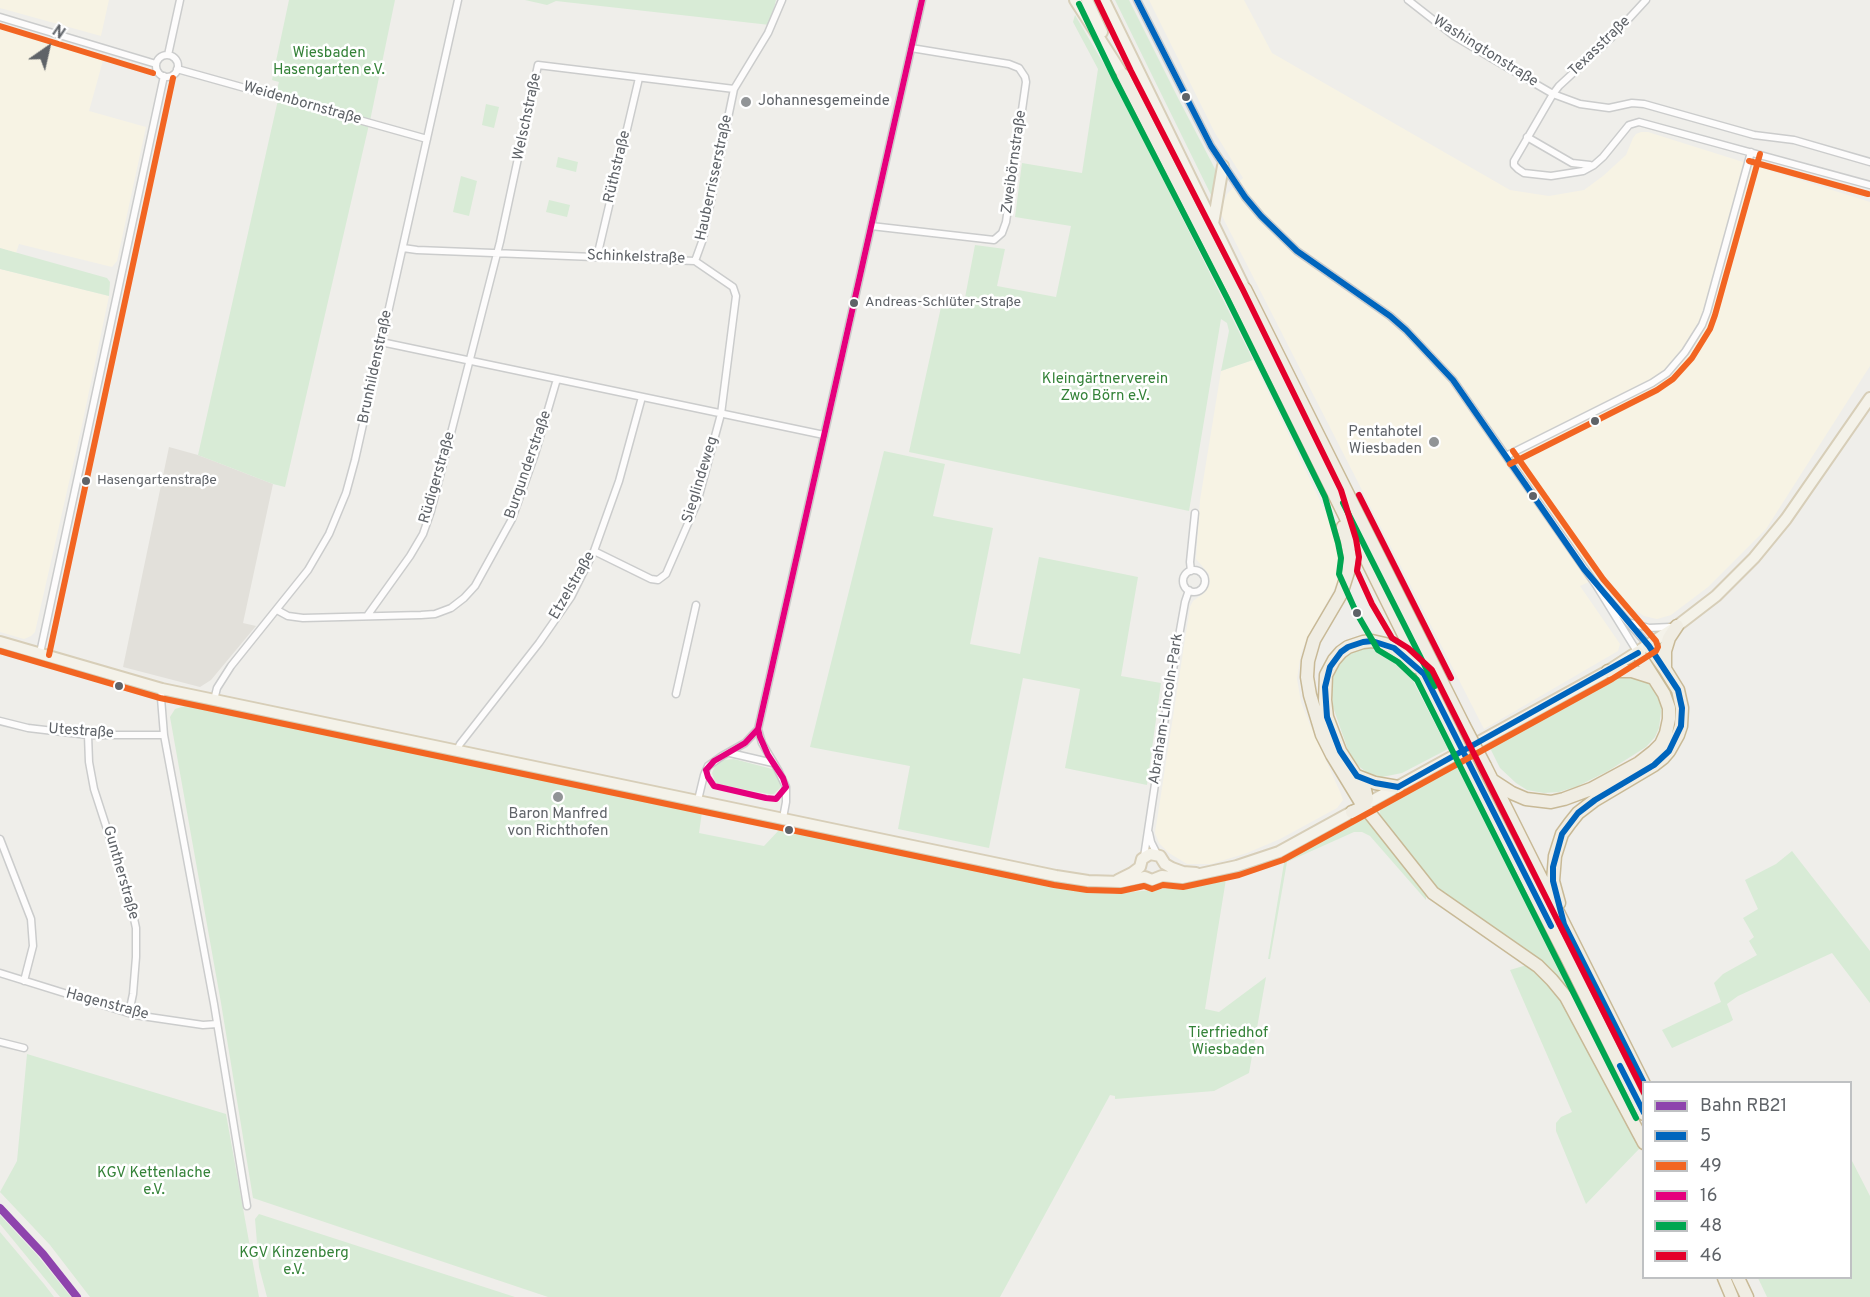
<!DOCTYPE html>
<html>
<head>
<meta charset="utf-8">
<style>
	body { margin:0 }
	#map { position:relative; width:1870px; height:1297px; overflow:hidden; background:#efeeea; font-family:Overpass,sans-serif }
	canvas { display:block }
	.legend { position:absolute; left:1642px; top:1081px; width:210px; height:198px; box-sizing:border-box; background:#fff; border:2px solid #bfc1c3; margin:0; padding:8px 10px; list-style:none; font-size:18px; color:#5f6368 }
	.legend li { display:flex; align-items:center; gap:12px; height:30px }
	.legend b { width:30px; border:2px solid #bfc1c3 }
	.north { position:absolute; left:18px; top:18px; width:60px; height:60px; -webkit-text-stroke:4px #fff; paint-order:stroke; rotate:34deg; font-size:16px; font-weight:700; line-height:24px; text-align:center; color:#5f6368 }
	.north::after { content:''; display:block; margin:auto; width:21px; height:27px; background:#5f6368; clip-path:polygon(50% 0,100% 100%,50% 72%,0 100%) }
</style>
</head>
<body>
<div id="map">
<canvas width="1870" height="1297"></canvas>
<ul class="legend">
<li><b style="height:8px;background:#8e44ad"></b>Bahn RB21</li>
<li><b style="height:8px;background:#0065bd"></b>5</li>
<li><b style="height:8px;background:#f26522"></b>49</li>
<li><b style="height:8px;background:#e5007d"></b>16</li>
<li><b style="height:8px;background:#00a651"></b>48</li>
<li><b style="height:8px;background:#e4002b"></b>46</li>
</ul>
<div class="north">N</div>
</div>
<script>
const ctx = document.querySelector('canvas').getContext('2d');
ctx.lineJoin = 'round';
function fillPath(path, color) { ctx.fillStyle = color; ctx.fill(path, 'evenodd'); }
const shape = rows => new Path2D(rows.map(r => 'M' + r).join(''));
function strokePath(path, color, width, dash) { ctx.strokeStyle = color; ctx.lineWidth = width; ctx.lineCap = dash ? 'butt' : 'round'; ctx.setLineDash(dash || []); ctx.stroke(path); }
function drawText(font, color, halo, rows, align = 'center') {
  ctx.font = font + ' Overpass,sans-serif'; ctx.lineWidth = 5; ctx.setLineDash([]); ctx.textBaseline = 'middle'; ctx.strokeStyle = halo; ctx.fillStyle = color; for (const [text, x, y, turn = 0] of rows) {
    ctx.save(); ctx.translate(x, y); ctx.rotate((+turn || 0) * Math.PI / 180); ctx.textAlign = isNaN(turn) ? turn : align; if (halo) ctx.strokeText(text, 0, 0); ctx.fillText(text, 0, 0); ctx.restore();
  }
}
fillPath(shape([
	[0,0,109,0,101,36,0,8],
	[1149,0,1244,0,1272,53,1510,190,1549,196,1584,190,1603,176,1626,155,1633,138,1636,134,1641,132,1648,132,1870,202,1870,366,1766,529,1708,587,1671,615,1657,619,1644,616,1632,608,1604,575,1580,586,1620,644,1618,651,1484,729,1220,212,1227,194,1243,178,1215,133],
	[0,27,104,57,89,111,146,127,117,261,112,267,19,244,16,253,0,248],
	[0,269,109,296,82,425,35,632,31,636,24,639,0,632],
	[1253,360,1336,534,1341,553,1342,567,1338,580,1333,591,1306,640,1301,653,1297,679,1301,702,1310,725,1341,794,1343,800,1337,808,1280,839,1247,853,1211,864,1187,864,1169,853,1159,843,1155,833,1190,607,1193,601,1204,593,1210,584,1209,574,1196,559,1200,500,1221,371]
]), '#f7f3e4');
fillPath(shape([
	[169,447,198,455,273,484,243,623,256,626,211,680,200,687,123,667]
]), '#e2e0da');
fillPath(shape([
	[289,0,395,0,371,116,285,487,273,484,198,455,280,91,277,89,279,82,272,80],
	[525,0,776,0,770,25,556,1,547,5],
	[1115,0,1129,0,1178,98,1213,165,1216,171,1216,180,1214,201],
	[1075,15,1115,83,1253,360,1221,371,1229,331,1227,323,1221,319,1189,511,909,452,943,298,964,303,975,245,1005,249,997,286,1056,297,1071,226,1015,217,1022,163,1082,173,1098,69,1073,22],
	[486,104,499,107,494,128,482,125],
	[558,157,578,162,576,172,556,167],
	[461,176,477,181,469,216,453,212],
	[549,200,570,205,567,217,546,212],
	[0,248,107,278,110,282,109,296,0,269],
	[884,451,945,464,933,516,993,528,970,644,1020,654,1039,557,1138,577,1121,676,1161,683,1147,785,1065,768,1080,689,1023,678,989,848,898,829,910,766,810,747],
	[1370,647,1390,653,1400,661,1410,675,1448,749,1402,773,1382,777,1369,774,1357,765,1348,750,1333,707,1331,684,1336,669,1343,657,1351,651],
	[1621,677,1641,679,1647,682,1657,694,1662,704,1659,728,1655,737,1646,747,1608,771,1578,786,1559,792,1544,793,1527,790,1516,783,1500,768,1487,742,1594,684],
	[185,706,702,812,699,833,764,846,780,829,1053,887,1113,894,1197,885,1226,879,1205,1009,1219,1012,1266,977,1249,1073,1214,1091,1115,1099,1115,1096,1110,1095,1000,1297,548,1297,253,1198,221,1003,170,717,175,709],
	[734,759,772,769,777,773,781,783,780,788,774,794,769,794,720,785,715,782,712,773,716,764,722,760],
	[1454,760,1486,820,1573,992,1568,993,1436,889,1393,837,1380,814,1380,804],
	[1365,817,1426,896,1426,900,1370,836,1362,832,1354,832,1287,862,1270,959,1268,959,1285,857],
	[1792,851,1870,951,1870,1003,1832,953,1738,996,1727,1004,1733,1020,1730,1022,1672,1048,1662,1030,1721,1002,1714,983,1723,974,1757,955,1749,941,1754,937,1743,918,1758,909,1745,880,1776,864],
	[1530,964,1561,995,1640,1148,1586,1204,1556,1131,1556,1123,1561,1117,1572,1112,1510,970],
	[27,1054,226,1114,259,1297,90,1297,50,1245,0,1192,17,1161],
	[1851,1159,1870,1196,1870,1297,1767,1297,1758,1278,1850,1278],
	[259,1214,515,1297,267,1297,259,1267,255,1219],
	[0,1215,37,1255,71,1297,60,1297,0,1224],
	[0,1232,44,1284,54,1297,0,1297]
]), '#d8ebd6');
const street = shape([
	[1137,0,1211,146,1245,197,1261,216,1297,251,1390,316,1406,330,1453,380,1596,585,1638,653],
	[1408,0,1454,36,1491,58,1553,94,1580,104,1609,108,1632,103,1644,104,1754,135,1794,140,1870,162],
	[1646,0,1611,38,1559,86,1553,94,1514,161,1514,165,1518,169,1524,173,1551,176,1583,171,1594,165,1603,157,1629,125,1639,122,1870,185],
	[0,17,156,64],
	[168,55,180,0],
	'156 66a11 11 0 1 1 22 0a11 11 0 1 1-22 0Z',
	[177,69,427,139],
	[1527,137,1572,163,1590,165],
	[871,226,994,240,1002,233,1006,222,1026,82,1025,77,1019,68,1009,64,911,48],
	[403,248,417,250,695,261,733,287,736,296,721,414,697,503,666,574,658,580,651,579,594,551],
	[597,257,639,78],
	[695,261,703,239,734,89,768,33,782,0],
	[381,342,824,435],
	[1506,456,1652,383,1667,373,1685,352,1702,325,1707,312,1751,152],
	'1183 581a11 11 0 1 1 22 0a11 11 0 1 1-22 0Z',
	[1191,571,1190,562,1195,513],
	[1606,597,1649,646],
	[277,610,288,616,303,618,421,615,435,614,451,608,464,598,475,586,512,519,535,454,557,379],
	[367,616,410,556,423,534,431,511,500,242,538,65,734,89],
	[1631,623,1649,628,1670,627],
	[40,653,164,76],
	[162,689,161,698,164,735,214,1004,247,1206],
	[676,694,696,605],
	[214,700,217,688,231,666,308,570,329,534,346,493,355,460,458,0],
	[0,721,28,728,88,735,164,735],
	[88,735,89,762,94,789,130,900,136,928,136,957,133,994,129,1013],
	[457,750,460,744,539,643,571,597,594,551,619,481,642,397],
	[730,753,773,763],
	[698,800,704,775,708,766,722,756,745,743,758,729],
	[783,818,786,802,786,787,778,770,762,743,758,729,922,0],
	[1149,833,1151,842,1157,854],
	[0,839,31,919,33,946,24,981],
	[1144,857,1168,698,1185,602,1189,590],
	[0,973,135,1015,203,1025,217,1024],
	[0,1042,24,1048]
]);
const primary = shape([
	[1075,0,1123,75],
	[1087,0,1102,32],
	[1104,0,1245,289],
	[1213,224,1223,166],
	[0,642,162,689,1056,876,1088,881,1121,882,1145,877,1152,880,1162,876,1182,878,1237,866,1279,852,1608,671,1677,626,1716,596,1754,558,1786,519,1870,398],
	[1118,880,1132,873,1140,867,1142,859,1150,854,1160,856,1165,864,1172,868,1183,872,1196,873]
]);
const highway = shape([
	[1123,75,1235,294,1451,730],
	[1245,289,1463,724],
	[1343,527,1347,541,1350,558,1348,572,1341,594,1314,640,1308,661,1307,677,1310,695,1322,735,1332,755,1363,806],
	[1665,669,1665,651,1669,638,1677,626],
	[1608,671,1632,671,1654,678],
	[1485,766,1644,1084],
	[1472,773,1568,960,1644,1114],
	[1357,776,1375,783,1398,787],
	[1492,780,1512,793,1526,799,1551,802,1564,799,1591,789,1639,763,1653,752,1661,744,1666,733,1669,719,1669,708,1664,694,1638,653],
	[1363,806,1367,799,1365,790,1340,751,1327,717,1325,700,1326,675,1334,660,1341,652,1348,647,1363,642,1372,641,1385,644,1403,655,1416,667],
	[1352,812,1362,809,1368,811,1433,893,1538,966,1552,980,1566,997,1644,1143],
	[1559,903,1553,881,1555,856,1562,834,1570,823,1578,813,1595,800,1654,765,1663,758,1669,751,1678,735,1681,726,1682,708,1678,690,1665,669,1649,646],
	[1724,1278,1732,1297],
	[1738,1278,1747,1297]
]);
strokePath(street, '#cbcccc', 9);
strokePath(primary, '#d7ceb8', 14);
strokePath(highway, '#c8b996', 15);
strokePath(street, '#fdfcfc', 6);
strokePath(primary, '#f4f2e9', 10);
strokePath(highway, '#f0ede3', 12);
const highwayBridge = shape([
	[1463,724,1485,766],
	[1451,730,1472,773]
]);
strokePath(highwayBridge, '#c8b996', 15, []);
strokePath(highwayBridge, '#f0ede3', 12);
strokePath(shape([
	[1137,0,1211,146,1245,197,1261,216,1297,251,1390,316,1406,330,1453,380,1584,569,1649,646,1678,690,1682,708,1681,726,1669,751,1654,765,1595,800,1578,813,1562,834,1553,867,1553,881,1564,924,1644,1083],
	[1398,787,1375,783,1357,776,1340,751,1327,717,1325,687,1330,667,1341,652,1348,647,1363,642,1372,641,1394,648,1424,674,1551,926],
	[1398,787,1638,653],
	[1620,1066,1644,1113]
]), '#0065bd', 6);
strokePath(shape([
	[0,26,153,73],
	[1749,161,1868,194],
	[1510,464,1657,390,1673,379,1692,358,1710,329,1715,315,1760,154],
	[0,651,160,698,1054,885,1087,890,1121,891,1144,886,1152,889,1163,885,1183,887,1239,875,1283,860,1612,679,1656,651,1658,647,1656,641,1603,579,1513,451],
	[49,655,173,78]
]), '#f26522', 6);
strokePath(shape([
	[762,711,758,729,760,737,768,755,783,778,786,787],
	[706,770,714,761,745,743,758,729,922,0],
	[706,770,708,777,714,786,766,798,776,799,786,787]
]), '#e5007d', 6);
strokePath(shape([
	[1079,4,1115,79,1227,298,1325,497,1338,543,1341,558,1339,574,1356,612,1378,650,1398,662,1417,680,1636,1118],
	[1343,503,1435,686]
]), '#00a651', 6);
strokePath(shape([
	[1097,0,1131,71,1243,290,1341,490,1356,539,1359,557,1357,571,1372,604,1392,638,1408,648,1432,670,1644,1093],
	[1359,495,1451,678]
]), '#e4002b', 6);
strokePath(shape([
	[0,1208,43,1254,77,1297]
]), '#8e44ad', 8);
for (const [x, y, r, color] of [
	[1186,97,5,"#5f6368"],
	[746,102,6,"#919496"],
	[854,303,5,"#5f6368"],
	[1595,421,5,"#5f6368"],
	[1434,442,6,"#919496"],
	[86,481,5,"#5f6368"],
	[1533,496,5,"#5f6368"],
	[1357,613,5,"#5f6368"],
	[119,686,5,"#5f6368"],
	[558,797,6,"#919496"],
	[789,830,5,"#5f6368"]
]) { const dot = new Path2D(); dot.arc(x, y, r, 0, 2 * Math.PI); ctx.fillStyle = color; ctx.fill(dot); strokePath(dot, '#fff', 2); }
drawText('14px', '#5f6368', '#fff', [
	["Andreas-Schlüter-Straße",865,303],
	["Hasengartenstraße",97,481]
], 'left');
drawText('15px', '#5f6368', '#fff', [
	["Texasstraße",1600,47,-44],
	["Washingtonstraße",1485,52,32],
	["Weidenbornstraße",302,104,16],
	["Welschstraße",528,117,-78],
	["Zweibörnstraße",1015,162,-82],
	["Rüthstraße",618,167,-77],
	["Hauberrisserstraße",715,178,-78],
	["Schinkelstraße",636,258,2],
	["Brunhildenstraße",376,367,-78],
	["Burgunderstraße",529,465,-71],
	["Rüdigerstraße",438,478,-74],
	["Sieglindeweg",701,480,-73],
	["Etzelstraße",573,586,-60],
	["Abraham-Lincoln-Park",1167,709,-81],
	["Utestraße",81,732,4],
	["Guntherstraße",120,873,74],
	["Hagenstraße",107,1005,15]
]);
drawText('15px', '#348238', '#fff', [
	["Wiesbaden",329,54],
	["Hasengarten e.V.",329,71],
	["Kleingärtnerverein",1105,380],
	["Zwo Börn e.V.",1105,397],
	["Tierfriedhof",1228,1034],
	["Wiesbaden",1228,1051],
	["KGV Kettenlache",154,1174],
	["e.V.",154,1191],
	["KGV Kinzenberg",294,1254],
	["e.V.",294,1271]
]);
drawText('15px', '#5f6368', '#fff', [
	["Johannesgemeinde",758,102],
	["Pentahotel",1422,433,"right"],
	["Wiesbaden",1422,450,"right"],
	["Baron Manfred",558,815,"center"],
	["von Richthofen",558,832,"center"]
], 'left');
</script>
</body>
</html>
